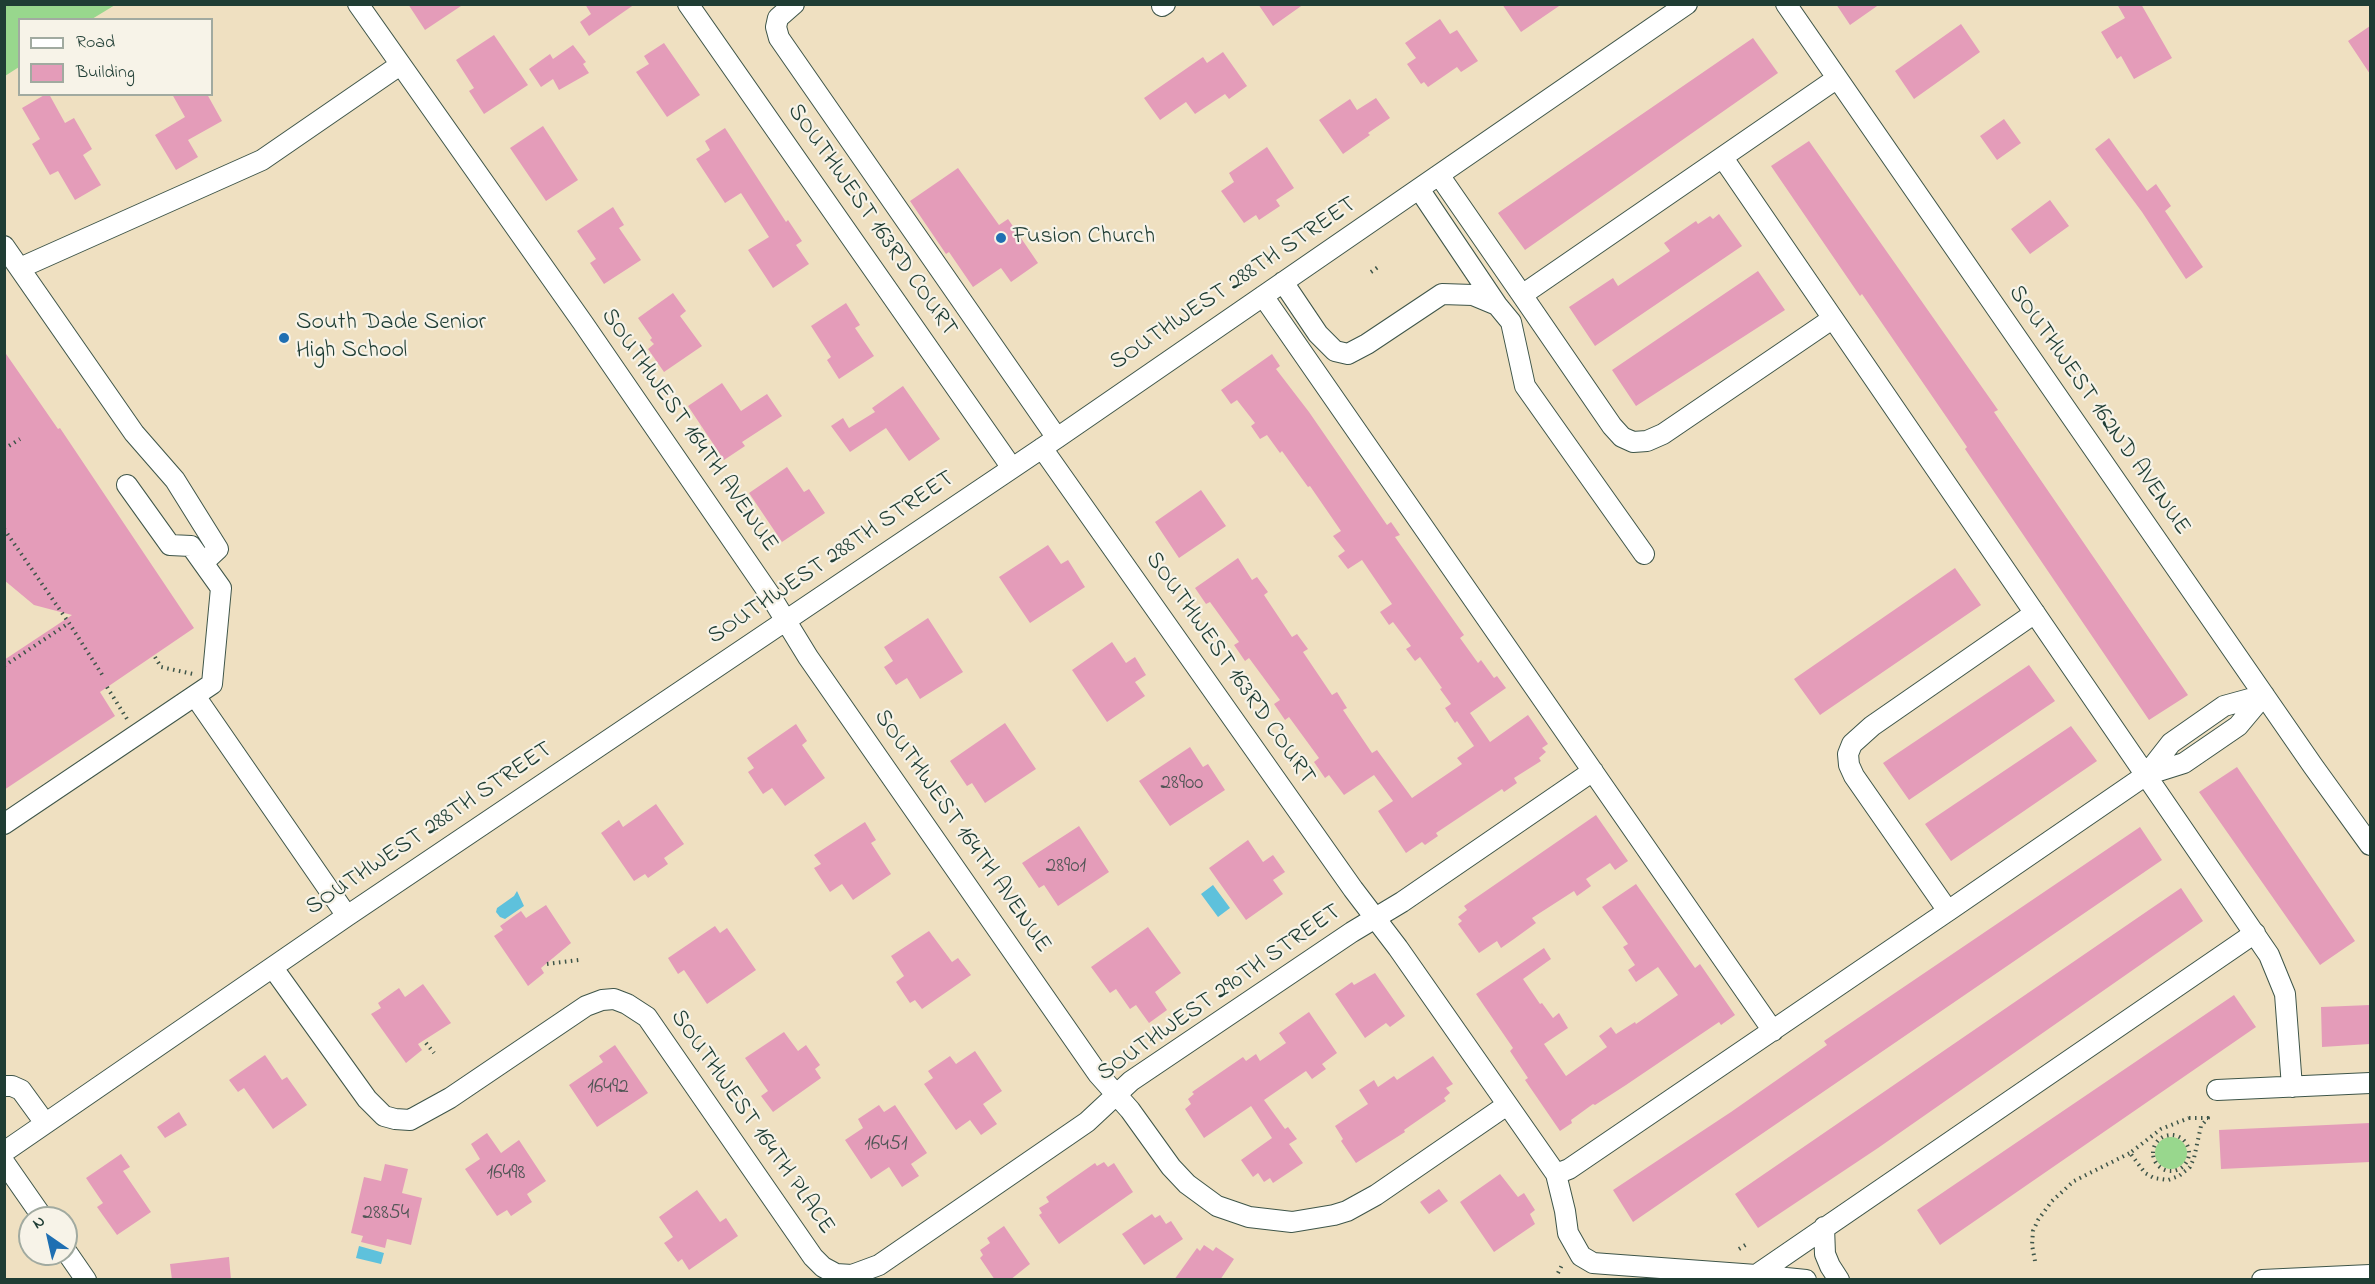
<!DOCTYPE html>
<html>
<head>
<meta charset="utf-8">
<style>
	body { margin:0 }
	#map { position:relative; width:2375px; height:1284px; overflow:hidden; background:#efe0c1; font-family:"Indie Flower",sans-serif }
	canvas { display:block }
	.frame { position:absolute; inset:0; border:6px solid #1f3d34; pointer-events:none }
	.legend { position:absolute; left:18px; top:18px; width:195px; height:78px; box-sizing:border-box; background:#f7f3e8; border:2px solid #a1aaa0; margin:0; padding:8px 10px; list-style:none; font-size:18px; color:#1f3d34 }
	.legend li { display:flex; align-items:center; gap:12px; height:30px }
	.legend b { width:30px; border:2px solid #a1aaa0 }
	.north { position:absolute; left:18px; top:1206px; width:60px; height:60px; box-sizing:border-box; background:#f7f3e8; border:2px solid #a1aaa0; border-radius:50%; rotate:326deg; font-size:16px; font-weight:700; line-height:24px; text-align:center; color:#1f3d34 }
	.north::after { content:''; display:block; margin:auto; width:21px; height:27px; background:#1f6fb2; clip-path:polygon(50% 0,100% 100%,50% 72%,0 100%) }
</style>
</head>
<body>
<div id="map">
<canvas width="2375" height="1284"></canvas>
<div class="frame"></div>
<ul class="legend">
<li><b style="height:8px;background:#fff"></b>Road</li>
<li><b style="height:16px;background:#e49cb9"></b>Building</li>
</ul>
<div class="north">N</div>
</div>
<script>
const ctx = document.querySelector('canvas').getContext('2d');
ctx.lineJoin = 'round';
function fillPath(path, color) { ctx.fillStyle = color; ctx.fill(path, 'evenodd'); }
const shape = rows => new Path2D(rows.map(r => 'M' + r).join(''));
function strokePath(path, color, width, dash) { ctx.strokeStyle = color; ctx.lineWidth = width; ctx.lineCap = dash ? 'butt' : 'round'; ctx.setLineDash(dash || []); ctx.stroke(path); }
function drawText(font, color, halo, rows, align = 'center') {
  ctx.font = font + ' "Indie Flower",sans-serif'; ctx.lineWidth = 4.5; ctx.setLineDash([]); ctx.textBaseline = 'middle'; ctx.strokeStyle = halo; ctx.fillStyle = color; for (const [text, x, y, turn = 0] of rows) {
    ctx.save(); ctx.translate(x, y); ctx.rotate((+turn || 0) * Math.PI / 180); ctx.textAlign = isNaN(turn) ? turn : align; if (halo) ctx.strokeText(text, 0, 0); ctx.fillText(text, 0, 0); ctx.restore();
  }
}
fillPath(shape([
	[5,4,115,4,115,5,92,19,20,20,19,67,5,76],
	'2155 1153a16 16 0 1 1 32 0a16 16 0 1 1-32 0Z'
]), '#98d78d');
fillPath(shape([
	[1213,885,1230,908,1218,917,1201,894],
	[517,891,524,906,505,919,500,917,496,912,497,908,514,896],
	[359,1246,384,1253,381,1264,356,1258]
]), '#5ec1dc');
fillPath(shape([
	[408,4,464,4,425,30],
	[585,4,635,4,589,36,580,22,591,14],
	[1258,4,1304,4,1273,26],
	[1502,4,1562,4,1521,32],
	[1836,4,1880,4,1850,25],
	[2117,4,2141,4,2172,58,2134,79,2121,56,2117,59,2101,32,2125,18],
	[1440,19,1450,34,1457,30,1478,61,1461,72,1457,67,1428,87,1424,82,1421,84,1407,64,1416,58,1405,43],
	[1961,24,1980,52,1914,99,1895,71],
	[2370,26,2370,74,2348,41],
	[494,35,528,85,484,114,469,91,474,88,456,60],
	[1753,38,1778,73,1525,250,1498,213],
	[664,43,700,95,667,117,636,72,649,64,644,56],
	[573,45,586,62,583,64,589,73,559,90,553,79,541,87,529,69,550,54,553,59],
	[1223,52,1247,86,1229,99,1225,94,1195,114,1186,102,1160,120,1144,98,1203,57,1207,63],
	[46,94,49,94,65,123,74,118,92,149,83,155,101,185,75,200,58,171,50,175,32,144,40,139,22,108],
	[172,94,207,94,222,121,188,140,198,157,176,170,155,135,185,117],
	[1376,98,1390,118,1368,133,1370,135,1343,154,1319,120,1350,99,1357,110],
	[2004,119,2021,143,1997,160,1980,136],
	[543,126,578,180,546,201,510,148],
	[725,128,786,222,788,220,802,241,796,245,809,264,773,288,748,250,769,237,741,193,725,203,696,159,710,150,705,141],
	[2109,138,2147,191,2156,184,2171,206,2165,211,2203,267,2186,279,2142,212,2095,149],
	[1809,141,1998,410,1994,412,2188,695,2149,720,1965,449,1967,447,1862,294,1860,296,1771,166],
	[1267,147,1294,188,1276,200,1280,206,1259,220,1256,215,1244,223,1221,191,1234,182,1229,173],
	[958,168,999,225,1008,219,1038,263,1011,282,1001,268,973,287,949,252,946,254,910,201],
	[2050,200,2069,226,2030,254,2011,229],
	[613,207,624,225,619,228,641,260,604,284,590,263,596,259,577,231],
	[1719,214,1742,246,1595,346,1569,307,1613,278,1618,286,1670,251,1664,243,1696,221,1698,224,1710,216,1713,219],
	[1758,271,1785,310,1636,406,1612,370],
	[673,293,686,311,680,316,702,346,664,372,648,349,654,344,650,340,652,338,638,318],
	[846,303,860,325,855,328,874,356,839,379,827,360,831,357,811,326],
	[4,351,58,429,60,428,194,628,100,692,115,716,4,790,4,660,72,615,34,605,4,580],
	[1272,354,1280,366,1276,369,1309,412,1387,525,1391,522,1400,535,1395,537,1464,635,1460,638,1478,663,1481,660,1494,678,1497,676,1506,688,1470,713,1490,742,1528,715,1548,744,1542,748,1546,752,1539,758,1541,761,1514,778,1517,783,1504,792,1502,789,1436,833,1438,836,1425,845,1422,842,1406,853,1378,811,1393,801,1374,775,1344,795,1329,775,1325,778,1314,762,1319,758,1289,717,1285,720,1274,704,1280,700,1249,658,1245,661,1234,645,1239,642,1210,602,1206,604,1195,588,1238,558,1252,580,1257,577,1268,592,1264,595,1292,637,1297,634,1308,649,1303,652,1332,695,1337,692,1347,708,1343,710,1372,753,1377,750,1412,798,1462,764,1457,758,1474,746,1457,721,1455,723,1445,708,1451,704,1440,689,1442,688,1420,657,1415,661,1406,649,1411,646,1393,622,1389,625,1380,612,1392,604,1362,560,1348,569,1338,556,1345,551,1333,536,1341,531,1310,486,1308,487,1282,451,1280,453,1267,435,1260,439,1251,426,1255,423,1237,400,1231,404,1221,390],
	[722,383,741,411,767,394,782,416,742,442,745,446,724,460,688,406],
	[903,386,940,439,909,461,886,428,850,452,831,426,843,418,849,428,875,412,872,408],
	[787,467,804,492,809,489,825,513,782,542,749,493],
	[1201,490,1226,526,1179,558,1155,522],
	[1048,545,1061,564,1068,560,1085,587,1030,623,999,577],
	[1955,568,1981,605,1820,715,1794,679],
	[928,618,963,672,920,699,907,678,896,685,884,667,893,661,884,647],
	[1112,642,1126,663,1135,657,1146,675,1135,682,1145,696,1107,722,1072,670],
	[2029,665,2055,701,1909,800,1883,763],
	[1005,723,1036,769,985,803,972,783,967,786,950,761],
	[796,724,807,741,802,745,825,778,785,806,772,788,763,794,748,772,754,768,747,758],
	[2071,726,2097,761,1951,861,1925,824],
	[1190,747,1203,767,1208,764,1225,790,1170,826,1139,781],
	[2237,767,2355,941,2320,965,2199,792],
	[656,804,684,844,664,858,668,864,648,878,645,874,634,881,601,833,619,820,623,827],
	[1596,815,1628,861,1615,870,1610,863,1586,879,1591,886,1577,896,1574,891,1532,918,1536,923,1514,939,1501,948,1497,941,1479,953,1458,924,1462,921,1458,917,1467,910,1464,906],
	[865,822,876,840,871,843,891,874,853,900,842,884,830,892,814,868,821,864,814,855],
	[1079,826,1109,872,1058,906,1044,885,1039,888,1022,863],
	[2140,827,2162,860,1633,1222,1613,1190,1731,1112,1827,1045,1824,1041],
	[1248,840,1263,862,1273,855,1285,872,1273,880,1283,894,1246,920,1209,868],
	[1636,884,1695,968,1700,964,1735,1015,1721,1025,1719,1022,1626,1085,1595,1105,1593,1104,1571,1120,1572,1123,1560,1131,1525,1080,1528,1078,1510,1051,1513,1048,1476,994,1544,948,1551,959,1523,979,1540,1004,1542,1003,1553,1018,1559,1013,1568,1028,1544,1044,1566,1076,1607,1047,1599,1036,1611,1027,1616,1034,1635,1022,1636,1024,1678,995,1658,967,1636,982,1628,970,1635,965,1623,947,1628,944,1602,907],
	[2181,888,2203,921,1878,1148,1758,1228,1735,1194],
	[546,905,571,943,541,968,544,973,528,986,494,936,503,930,500,926,521,911,526,918],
	[715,926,720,933,727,928,756,970,707,1004,684,970,678,974,668,958],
	[1148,927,1181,973,1155,992,1167,1010,1149,1023,1136,1005,1130,1009,1116,989,1110,993,1091,967],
	[929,931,952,962,958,958,971,975,922,1009,915,1000,910,1003,896,982,904,976,891,956],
	[1375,973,1405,1016,1390,1027,1386,1023,1365,1038,1335,994,1352,982,1354,985],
	[423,984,451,1023,418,1044,422,1050,406,1063,371,1014,381,1008,378,1003,399,988,405,997],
	[2234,995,2256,1027,1940,1245,1917,1210],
	[2370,1005,2370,1044,2322,1047,2321,1007],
	[1309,1012,1337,1053,1322,1064,1326,1069,1312,1079,1306,1071,1264,1100,1285,1129,1288,1127,1297,1139,1289,1144,1303,1163,1273,1183,1270,1178,1264,1182,1258,1173,1253,1177,1241,1160,1272,1138,1251,1106,1204,1138,1185,1109,1191,1104,1188,1099,1194,1094,1192,1092,1243,1057,1246,1061,1256,1054,1260,1061,1286,1043,1279,1033],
	[784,1032,798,1051,806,1045,820,1065,815,1069,821,1078,773,1112,761,1096,768,1091,745,1058],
	[615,1045,648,1093,597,1127,569,1085,603,1062,599,1056],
	[975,1051,1002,1091,983,1104,997,1124,981,1135,970,1120,956,1130,924,1084,933,1078,928,1071,950,1056,956,1064],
	[265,1055,282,1080,287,1077,307,1105,273,1129,244,1088,238,1092,229,1080],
	[1433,1056,1453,1084,1446,1088,1450,1093,1444,1098,1446,1101,1404,1130,1405,1132,1356,1163,1341,1141,1343,1139,1335,1126,1368,1104,1359,1090,1374,1080,1378,1087,1394,1076,1397,1080],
	[879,1105,884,1112,895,1105,927,1153,911,1164,919,1176,902,1187,889,1167,871,1179,845,1140,863,1128,858,1119],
	[179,1112,187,1125,165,1138,157,1127],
	[2370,1123,2370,1162,2221,1169,2219,1130],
	[487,1133,501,1153,519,1140,546,1181,527,1194,532,1202,511,1216,507,1210,497,1216,465,1169,480,1159,471,1144],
	[121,1154,130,1167,123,1171,151,1212,117,1235,97,1207,103,1203,86,1178],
	[1104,1162,1108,1167,1114,1163,1133,1192,1059,1244,1039,1215,1042,1213,1039,1208,1049,1202,1046,1197,1095,1163,1097,1166],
	[385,1164,408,1169,402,1193,422,1198,411,1245,387,1239,385,1248,361,1242,363,1236,351,1233,364,1177,381,1181],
	[1500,1174,1518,1197,1524,1193,1535,1210,1530,1214,1535,1224,1494,1252,1460,1202],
	[1439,1189,1448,1201,1429,1214,1420,1202],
	[697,1190,720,1222,726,1218,738,1236,689,1270,682,1259,678,1262,664,1243,673,1237,659,1217],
	[1152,1214,1155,1218,1160,1215,1166,1224,1171,1221,1183,1239,1144,1265,1122,1234],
	[1004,1226,1030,1264,1010,1280,995,1280,980,1258,983,1255,980,1250,990,1243,987,1238],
	[1204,1245,1213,1251,1216,1247,1234,1259,1220,1280,1174,1280,1197,1248,1200,1251],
	[229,1257,231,1280,172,1280,170,1264]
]), '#e49cb9');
const minor = shape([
	[358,4,583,323,770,595,808,657,1098,1074,1130,1110,1171,1167,1187,1184,1217,1206,1249,1217,1292,1222,1334,1215,1347,1211,1376,1195,1507,1105],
	[688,4,1012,468],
	[794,4,778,18,776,27,779,38,1057,438],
	[1786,4,2313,766,2370,845],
	[1162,6,1165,4],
	[1723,158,2269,955,2285,994,2292,1087],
	[1439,175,1522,295,1836,79],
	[1419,189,1497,305,1511,322,1525,386,1644,554],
	[4,246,134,433,175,480,218,549,203,563],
	[20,268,262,160,400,65],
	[1283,282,1318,334,1335,351,1348,354,1367,344,1442,294,1473,295,1497,305],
	[1522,295,1612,426,1622,437,1633,442,1647,441,1663,434,1832,319],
	[1263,296,1773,1031],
	[1042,448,1353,889,1398,948,1556,1174],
	[2035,613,1872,726,1852,744,1848,754,1849,765,1854,776,1948,911,2146,775,2184,763,2238,726,2264,695],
	[195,696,347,916],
	[2146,775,2171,743,2224,706,2264,695],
	[4,824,212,684,221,588,191,546,170,545,127,485],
	[1948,911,1569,1169,1556,1174,1565,1211,1568,1233,1581,1256,1593,1263,1606,1264,1756,1275,2255,933],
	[273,968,367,1099,384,1116,395,1119,410,1120,450,1098,586,1006,602,1000,614,999,627,1004,647,1017,813,1257,823,1267,836,1274,852,1275,879,1265,1087,1122,1131,1081,1352,932,1402,902,1593,771],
	[4,1086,12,1086,21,1090,45,1123],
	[2217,1090,2370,1083],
	[4,1152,347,916,1057,438,1687,4],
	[4,1162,43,1218],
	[1824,1227,1825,1254,1830,1266,1839,1280],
	[66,1251,86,1280],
	[1756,1275,1806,1280],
	[2262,1280,2370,1275]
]);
strokePath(minor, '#3e5549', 22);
strokePath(shape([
	[1371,272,1378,267],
	[4,449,20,439],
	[4,529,69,623,103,676],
	[155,657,161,667,193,674],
	[4,666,69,623],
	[107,687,127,719],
	[547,964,579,960],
	[426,1043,434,1053],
	[2189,1118,2208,1118,2201,1126,2194,1158,2190,1167,2179,1176,2168,1180,2154,1178,2145,1173,2130,1153,2161,1129,2189,1118],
	'2153 1153a18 18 0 1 1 36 0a18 18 0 1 1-36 0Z',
	[1739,1249,1747,1244],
	[2035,1261,2032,1245,2033,1231,2038,1220,2052,1201,2074,1181,2130,1153],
	[1558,1273,1563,1263]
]), '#3e5549', 4, [1.5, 4.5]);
strokePath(minor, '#fff', 20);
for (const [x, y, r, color] of [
	[1001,238,6,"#1f6fb2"],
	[284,338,6,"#1f6fb2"]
]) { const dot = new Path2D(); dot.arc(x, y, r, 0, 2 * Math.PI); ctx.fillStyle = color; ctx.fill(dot); strokePath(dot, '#f7f3e8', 2); }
drawText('21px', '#505555', null, [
	["28900",1182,785],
	["28901",1066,868],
	["16492",608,1089],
	["16451",886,1146],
	["16498",506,1175],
	["28854",386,1215]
]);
drawText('24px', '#1f3d34', '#f7f3e8', [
	["SOUTHWEST 163RD COURT",871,221,55],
	["SOUTHWEST 288TH STREET",1234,285,-34],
	["SOUTHWEST 162ND AVENUE",2098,411,55],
	["SOUTHWEST 164TH AVENUE",688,431,55],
	["SOUTHWEST 288TH STREET",832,559,-34],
	["SOUTHWEST 163RD COURT",1229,669,55],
	["SOUTHWEST 288TH STREET",430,830,-34],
	["SOUTHWEST 164TH AVENUE",961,832,55],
	["SOUTHWEST 290TH STREET",1220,994,-35],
	["SOUTHWEST 164TH PLACE",751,1123,55]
]);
drawText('24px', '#1f3d34', '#f7f3e8', [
	["Fusion Church",1013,238],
	["South Dade Senior",296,324],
	["High School",296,352]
], 'left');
</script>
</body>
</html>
